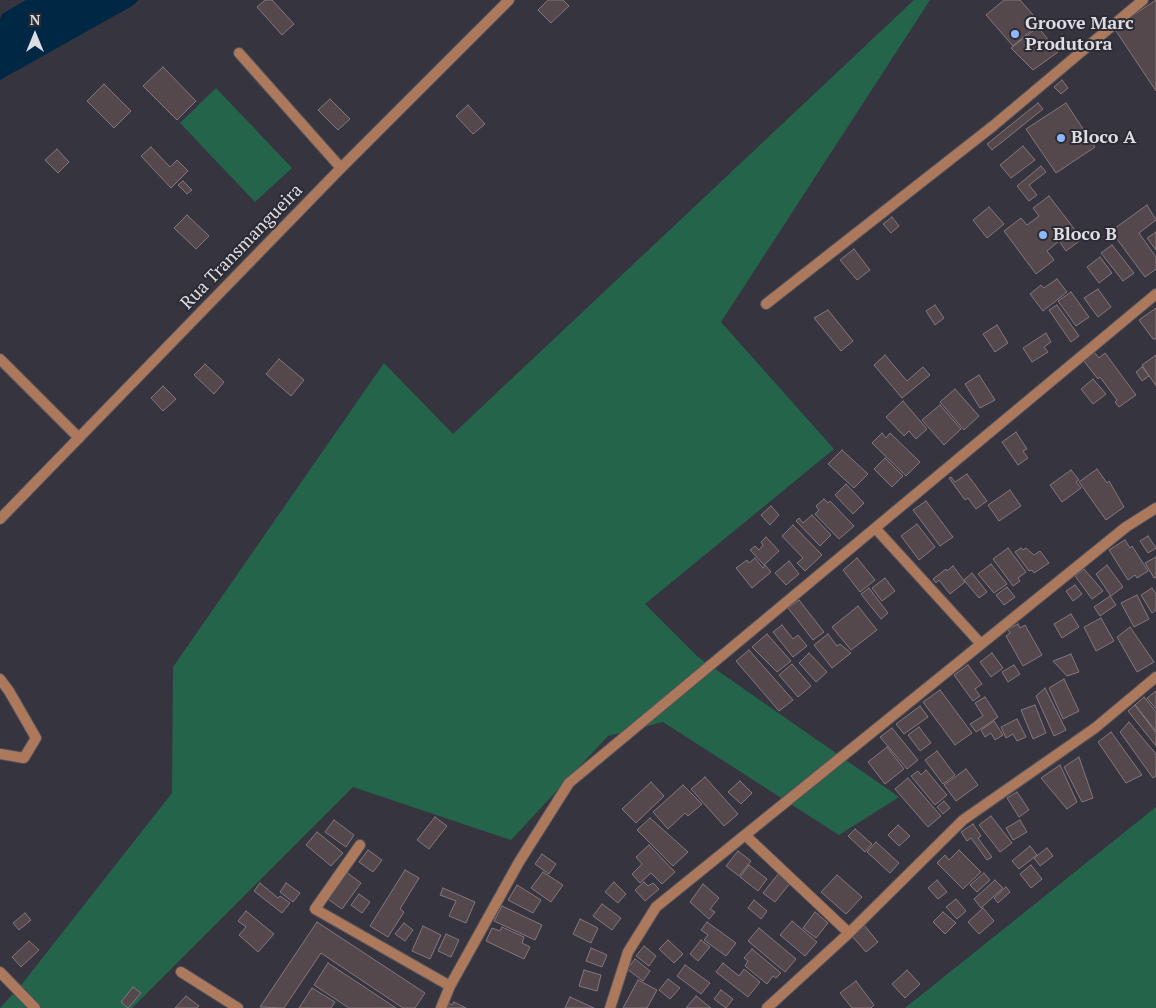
<!DOCTYPE html>
<html>
<head>
<meta charset="utf-8">
<style>
	body { margin:0 }
	#map { position:relative; width:1156px; height:1008px; overflow:hidden; background:#36353f; font-family:"PT Serif",serif }
	canvas { display:block }
	.north { position:absolute; left:10px; top:10px; width:50px; height:50px; -webkit-text-stroke:4px #2c2b34; paint-order:stroke; rotate:0deg; font-size:14px; font-weight:700; line-height:20px; text-align:center; color:#dddde3 }
	.north::after { content:''; display:block; margin:auto; width:18px; height:22px; background:#dddde3; clip-path:polygon(50% 0,100% 100%,50% 72%,0 100%) }
</style>
</head>
<body>
<div id="map">
<canvas width="1156" height="1008"></canvas>
<div class="north">N</div>
</div>
<script>
const ctx = document.querySelector('canvas').getContext('2d');
ctx.lineJoin = 'round';
function fillPath(path, color) { ctx.fillStyle = color; ctx.fill(path, 'evenodd'); }
const shape = rows => new Path2D(rows.map(r => 'M' + r).join(''));
function strokePath(path, color, width, dash) { ctx.strokeStyle = color; ctx.lineWidth = width; ctx.lineCap = dash ? 'butt' : 'round'; ctx.setLineDash(dash || []); ctx.stroke(path); }
function drawText(font, color, halo, rows, align = 'center') {
  ctx.font = font + ' "PT Serif",serif'; ctx.lineWidth = 4; ctx.setLineDash([]); ctx.textBaseline = 'middle'; ctx.strokeStyle = halo; ctx.fillStyle = color; for (const [text, x, y, turn = 0] of rows) {
    ctx.save(); ctx.translate(x, y); ctx.rotate((+turn || 0) * Math.PI / 180); ctx.textAlign = isNaN(turn) ? turn : align; if (halo) ctx.strokeText(text, 0, 0); ctx.fillText(text, 0, 0); ctx.restore();
  }
}
fillPath(shape([
	[914,0,930,0,721,322,834,449,645,604,698,657,899,797,839,835,663,722,608,736,511,840,353,787,132,1008,0,1008,22,984,172,793,173,667,384,363,453,434],
	[216,88,292,168,255,202,180,123],
	[1156,807,1156,1008,905,1008]
]), '#24644b');
fillPath(shape([
	[26,0,139,0,132,6,0,80,0,19,2,14]
]), '#002743');
const building = shape([
	[265,0,272,0,294,24,282,35,257,7,265,0],
	[548,0,563,0,569,6,551,23,538,10,548,0],
	[1004,0,1020,0,1040,23,1013,46,986,15,1004,0],
	[1156,0,1156,91,1114,28,1156,0],
	[1038,27,1058,52,1033,70,1011,48,1038,27],
	[163,67,196,101,177,120,143,86,163,67],
	[1062,80,1068,88,1061,94,1054,87,1062,80],
	[104,84,131,111,114,128,87,101,104,84],
	[330,99,350,119,338,130,318,110,330,99],
	[1038,103,1043,109,992,150,987,144,1038,103],
	[1066,103,1095,147,1056,173,1026,129,1066,103],
	[468,105,485,124,473,134,456,116,468,105],
	[1023,146,1035,160,1011,178,1000,165,1023,146],
	[151,147,170,167,177,160,188,171,171,188,141,156,151,147],
	[57,149,69,162,58,173,45,160,57,149],
	[1041,166,1046,172,1029,185,1037,195,1029,201,1017,186,1041,166],
	[183,181,192,190,187,194,178,185,183,181],
	[1049,196,1082,239,1066,251,1059,241,1047,251,1054,260,1036,274,1004,231,1021,218,1027,225,1039,216,1033,208,1049,196],
	[1147,205,1156,220,1139,233,1156,257,1156,269,1145,277,1111,231,1147,205],
	[989,207,1004,224,987,238,973,220,989,207],
	[187,215,209,236,196,249,174,228,187,215],
	[892,217,899,226,891,233,883,224,892,217],
	[1156,232,1156,250,1147,238,1156,232],
	[1112,245,1134,273,1123,281,1101,253,1112,245],
	[854,249,870,270,857,280,840,260,854,249],
	[1100,257,1112,273,1099,283,1087,267,1100,257],
	[1057,279,1067,292,1043,311,1030,294,1041,285,1044,288,1057,279],
	[1098,289,1111,307,1098,317,1084,298,1098,289],
	[1071,292,1089,317,1076,326,1058,301,1071,292],
	[935,305,944,318,935,325,926,311,935,305],
	[1057,305,1079,336,1071,342,1049,310,1057,305],
	[1156,308,1156,339,1153,339,1139,320,1156,308],
	[828,310,853,341,841,351,814,318,828,310],
	[997,325,1008,343,995,352,983,334,997,325],
	[1046,333,1051,342,1044,347,1048,352,1032,362,1023,348,1046,333],
	[1094,352,1099,358,1105,353,1136,395,1119,407,1115,402,1117,400,1100,377,1098,379,1083,360,1094,352],
	[885,355,907,381,923,367,930,375,902,398,874,365,885,355],
	[1156,355,1156,386,1142,365,1156,355],
	[279,359,304,380,291,396,266,374,279,359],
	[205,364,224,382,214,394,194,375,205,364],
	[1142,367,1149,376,1142,381,1136,372,1142,367],
	[979,375,995,400,980,408,965,384,979,375],
	[1093,379,1106,394,1093,404,1081,389,1093,379],
	[163,386,176,399,163,411,151,398,163,386],
	[955,389,979,416,964,430,940,402,955,389],
	[903,401,927,429,916,439,909,431,904,436,886,417,903,401],
	[940,405,961,429,944,445,922,420,940,405],
	[1016,432,1027,449,1023,451,1028,458,1018,465,1002,442,1016,432],
	[882,433,886,438,890,433,920,462,906,476,872,443,882,433],
	[842,450,868,474,854,488,828,464,842,450],
	[885,458,903,476,892,487,874,469,885,458],
	[1097,469,1107,483,1109,481,1124,507,1106,520,1079,482,1097,469],
	[1071,470,1079,480,1076,482,1081,488,1062,502,1050,485,1071,470],
	[967,474,987,501,976,509,968,498,965,500,949,478,951,477,955,482,967,474],
	[846,484,864,503,853,514,835,495,846,484],
	[1010,490,1021,506,999,521,988,505,1010,490],
	[824,499,828,503,830,501,854,526,839,539,815,514,819,510,816,506,824,499],
	[926,501,953,537,940,546,913,510,926,501],
	[771,506,779,515,770,525,761,515,771,506],
	[812,515,831,535,820,546,796,521,799,518,803,523,812,515],
	[917,524,935,547,919,560,901,536,917,524],
	[793,525,822,555,805,571,797,563,803,558,782,536,793,525],
	[1148,536,1156,548,1148,553,1140,541,1148,536],
	[766,537,779,551,764,565,750,550,755,546,759,550,763,545,761,542,766,537],
	[1125,540,1130,548,1132,546,1148,571,1137,578,1135,575,1128,580,1109,550,1125,540],
	[1008,548,1026,572,1018,578,1020,581,1013,586,993,559,1008,548],
	[1021,548,1023,550,1026,548,1034,555,1040,551,1049,563,1034,573,1032,570,1029,571,1015,552,1021,548],
	[1156,557,1156,577,1154,578,1145,563,1156,557],
	[755,558,763,568,765,565,771,572,752,588,736,568,747,560,749,563,755,558],
	[857,558,875,580,860,592,843,570,857,558],
	[789,561,799,574,786,585,775,573,789,561],
	[991,564,1007,584,994,593,978,574,991,564],
	[1107,565,1123,587,1111,596,1096,574,1107,565],
	[953,566,965,582,950,594,939,580,936,583,933,579,946,569,947,571,953,566],
	[1084,569,1103,591,1092,599,1075,576,1084,569],
	[972,573,987,592,979,598,964,580,972,573],
	[885,578,895,591,882,601,872,588,885,578],
	[1075,585,1082,594,1073,601,1066,591,1075,585],
	[1007,587,1015,597,1004,605,996,595,1007,587],
	[869,588,888,613,881,619,861,594,869,588],
	[1152,588,1156,594,1156,610,1152,613,1141,595,1152,588],
	[1137,595,1149,619,1134,627,1121,603,1137,595],
	[1110,596,1116,605,1100,616,1094,607,1110,596],
	[799,600,824,632,813,640,788,608,799,600],
	[858,606,877,630,851,650,832,627,858,606],
	[1071,614,1079,627,1062,638,1054,624,1071,614],
	[1101,618,1114,641,1096,651,1084,627,1101,618],
	[1018,624,1020,628,1025,625,1042,655,1023,666,1006,636,1010,633,1008,629,1018,624],
	[782,625,793,639,798,635,807,646,793,657,773,632,782,625],
	[1130,627,1154,662,1137,672,1117,637,1130,627],
	[767,634,791,661,777,672,752,647,767,634],
	[828,634,837,646,840,644,851,653,832,668,814,645,828,634],
	[749,650,793,700,779,711,736,661,749,650],
	[809,653,827,672,816,682,799,663,809,653],
	[992,653,1003,668,991,677,980,662,992,653],
	[1071,654,1079,672,1067,676,1053,661,1071,654],
	[792,664,811,686,798,697,779,675,792,664],
	[968,665,982,684,975,689,980,696,973,701,954,675,968,665],
	[1014,665,1020,674,1008,682,1002,672,1014,665],
	[1064,679,1079,711,1063,719,1049,688,1064,679],
	[1045,688,1066,730,1054,736,1036,696,1045,688],
	[940,690,972,733,955,745,923,702,940,690],
	[1156,691,1156,709,1147,698,1156,691],
	[985,697,998,717,976,732,970,724,983,716,975,703,985,697],
	[1144,697,1156,712,1156,731,1135,705,1144,697],
	[1035,705,1046,733,1033,739,1021,710,1035,705],
	[1135,705,1156,733,1156,746,1128,711,1135,705],
	[920,706,928,717,904,734,896,724,920,706],
	[1017,719,1026,737,1017,741,1013,734,1006,738,1001,727,1017,719],
	[994,721,1003,735,995,740,991,733,985,737,981,730,994,721],
	[1129,722,1156,754,1156,776,1153,778,1120,732,1129,722],
	[919,727,931,743,920,751,908,735,919,727],
	[892,728,918,760,907,769,880,737,892,728],
	[1111,732,1142,775,1126,783,1098,742,1111,732],
	[887,747,904,769,885,784,868,762,887,747],
	[937,751,955,775,943,784,925,760,937,751],
	[1079,757,1093,798,1082,802,1064,767,1079,757],
	[1060,765,1077,802,1067,809,1041,778,1060,765],
	[966,769,978,785,956,801,944,785,966,769],
	[926,770,947,795,935,805,911,776,918,771,921,775,926,770],
	[705,777,738,814,724,826,691,789,705,777],
	[908,778,941,816,928,827,895,789,908,778],
	[740,781,752,793,741,804,728,792,740,781],
	[651,782,664,796,636,823,622,809,651,782],
	[683,785,702,804,688,816,685,813,668,829,653,812,683,785],
	[1017,792,1029,810,1019,817,1007,798,1017,792],
	[944,801,950,808,943,814,937,807,944,801],
	[991,816,1012,843,1000,852,979,825,991,816],
	[435,817,447,826,429,849,417,840,435,817],
	[650,818,688,852,673,866,637,830,650,818],
	[334,820,354,835,346,847,325,832,334,820],
	[1020,820,1027,832,1013,840,1006,828,1020,820],
	[973,824,981,836,978,838,992,857,987,860,971,838,967,841,961,832,973,824],
	[898,825,910,836,899,846,888,835,898,825],
	[855,829,872,844,865,852,848,836,855,829],
	[317,832,343,853,331,866,306,845,317,832],
	[876,842,899,863,890,873,867,852,876,842],
	[649,845,675,872,662,884,651,873,640,883,632,874,642,864,636,857,649,845],
	[1030,846,1037,855,1019,869,1012,861,1030,846],
	[1047,848,1053,856,1040,866,1034,858,1047,848],
	[368,850,382,860,373,872,359,862,368,850],
	[959,850,981,872,963,889,937,863,945,855,949,860,959,850],
	[738,851,751,861,739,876,726,866,738,851],
	[542,854,556,864,549,874,535,864,542,854],
	[749,865,767,879,758,891,740,877,749,865],
	[1031,865,1042,879,1031,888,1020,874,1031,865],
	[405,870,419,878,400,909,404,912,388,937,370,926,405,870],
	[346,872,361,883,342,909,328,899,346,872],
	[543,872,563,885,551,902,531,888,543,872],
	[779,873,791,882,775,902,763,893,779,873],
	[984,873,990,880,977,892,970,885,984,873],
	[837,875,862,897,846,914,821,892,837,875],
	[937,880,947,892,938,899,928,888,937,880],
	[995,880,1003,888,981,908,974,899,995,880],
	[614,882,626,894,618,903,605,892,614,882],
	[644,882,648,886,653,883,659,889,645,901,635,890,644,882],
	[260,883,278,898,280,896,290,903,282,913,254,891,260,883],
	[286,883,300,893,293,902,280,892,286,883],
	[703,884,719,898,710,909,715,912,709,919,690,902,703,884],
	[517,885,541,900,533,913,508,900,517,885],
	[1006,887,1010,892,998,903,994,898,1006,887],
	[443,888,475,902,466,923,449,916,456,901,440,895,443,888],
	[359,894,370,902,362,913,351,905,359,894],
	[956,899,966,911,957,919,946,907,956,899],
	[754,900,767,911,761,919,748,908,754,900],
	[602,904,621,918,612,930,593,916,602,904],
	[502,906,542,925,535,940,494,921,502,906],
	[983,908,994,921,979,934,968,922,983,908],
	[246,911,274,934,258,952,239,935,246,927,238,921,246,911],
	[815,912,828,923,816,938,803,928,815,912],
	[943,912,956,923,945,934,933,922,943,912],
	[25,913,31,920,19,930,13,923,25,913],
	[580,919,598,928,591,943,573,934,580,919],
	[792,921,817,942,805,956,780,935,792,921],
	[317,922,425,993,415,1008,403,1008,321,953,284,1008,260,1007,317,922],
	[707,922,736,943,726,956,704,940,708,935,701,930,707,922],
	[404,923,413,930,405,941,395,934,404,923],
	[864,925,878,942,866,952,852,936,864,925],
	[423,926,441,935,430,959,412,951,423,926],
	[502,927,524,937,522,943,530,947,524,959,486,941,492,928,500,931,502,927],
	[759,928,796,959,785,972,748,941,759,928],
	[446,934,459,940,451,957,438,951,446,934],
	[668,940,683,954,674,963,659,949,668,940],
	[701,940,710,947,698,961,690,954,701,940],
	[29,941,39,950,21,967,12,957,29,941],
	[644,946,656,956,649,966,636,956,644,946],
	[591,948,607,955,602,967,586,961,591,948],
	[752,949,781,973,776,978,773,976,767,984,745,966,748,961,744,958,752,949],
	[635,959,650,971,643,981,627,969,635,959],
	[328,963,396,1008,349,1008,314,985,328,963],
	[723,963,739,976,744,969,760,982,748,997,716,972,723,963],
	[685,965,710,983,701,994,677,976,685,965],
	[584,970,601,975,597,991,579,986,584,970],
	[907,970,920,984,905,998,892,984,907,970],
	[668,979,680,988,670,999,659,990,668,979],
	[638,980,657,990,647,1008,623,1008,638,980],
	[856,981,874,1005,871,1008,852,1008,840,993,856,981],
	[133,987,141,993,128,1008,121,1002,133,987],
	[312,988,335,1002,331,1008,299,1008,312,988],
	[721,990,733,999,726,1008,714,999,721,990],
	[186,996,199,1006,197,1008,175,1008,186,996],
	[696,996,711,1008,686,1008,696,996],
	[570,997,594,1008,565,1008,570,997],
	[454,1002,466,1008,447,1008,449,1003,452,1005,454,1002]
]);
fillPath(building, '#54484d');
strokePath(building, '#84777d', 1);
const minor = shape([
	[239,53,341,168],
	[766,304,993,126,1143,0],
	[0,359,79,438],
	[876,529,981,644],
	[0,679,9,691,36,738,24,758,0,754],
	[745,835,1126,527,1156,508],
	[360,845,315,909,450,986],
	[0,972,35,1008],
	[181,972,238,1008],
	[441,1008,450,986,519,862,569,783,1156,294],
	[610,1008,628,952,656,907,745,835,849,933],
	[767,1008,849,933,963,820,1095,728,1156,677]
]);
const tertiary = shape([
	[0,519,341,168,509,0]
]);
strokePath(minor, '#54535d', 12);
strokePath(tertiary, '#54535d', 12);
strokePath(minor, '#ad795c', 10);
strokePath(tertiary, '#ad795c', 10);
for (const [x, y, r, color] of [
	[1015,34,5,"#8db9fc"],
	[1061,138,5,"#8db9fc"],
	[1043,235,5,"#8db9fc"]
]) { const dot = new Path2D(); dot.arc(x, y, r, 0, 2 * Math.PI); ctx.fillStyle = color; ctx.fill(dot); strokePath(dot, '#2c2b34', 2); }
drawText('bold 18px', '#dddde3', '#2c2b34', [
	["Groove Marc",1025,24],
	["Produtora",1025,45],
	["Bloco A",1071,138],
	["Bloco B",1053,235]
], 'left');
drawText('18px', '#dddde3', '#2c2b34', [
	["Rua Transmangueira",242,247,-46]
]);
</script>
</body>
</html>
